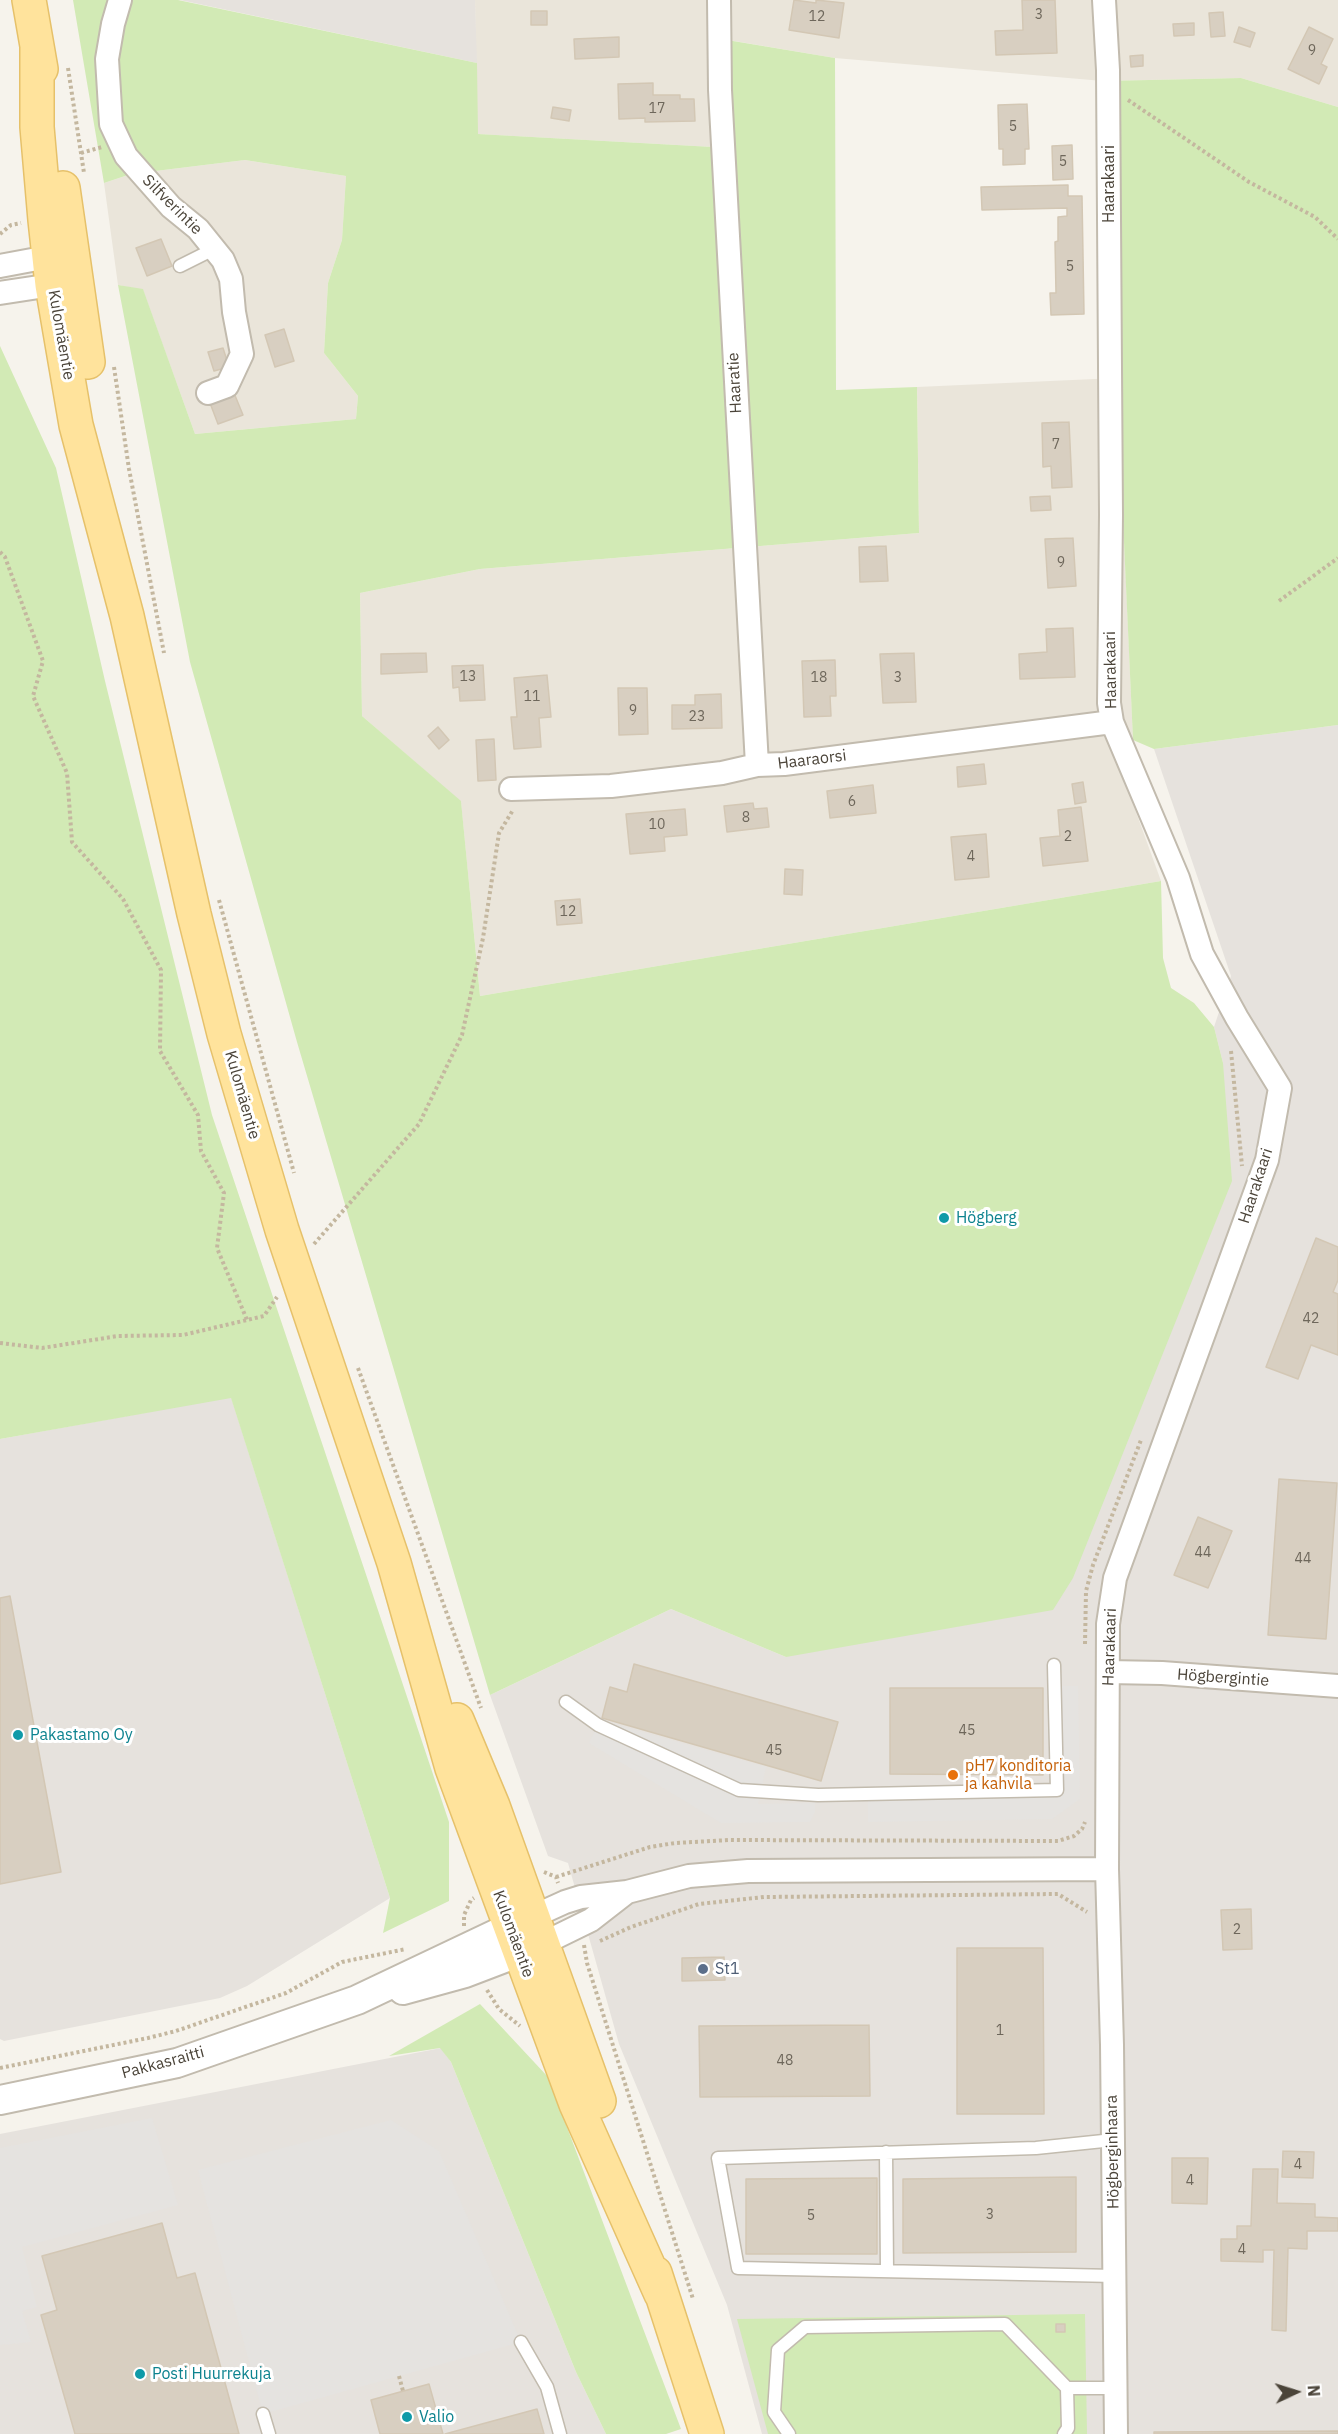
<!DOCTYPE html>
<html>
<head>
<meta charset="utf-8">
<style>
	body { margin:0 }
	#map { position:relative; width:1338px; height:2434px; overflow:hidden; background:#f6f3ec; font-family:"IBM Plex Sans",sans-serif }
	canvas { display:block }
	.north { position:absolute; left:1266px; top:2362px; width:60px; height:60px; -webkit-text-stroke:4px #fff; paint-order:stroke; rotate:86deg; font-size:16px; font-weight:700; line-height:24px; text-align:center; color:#4b4439 }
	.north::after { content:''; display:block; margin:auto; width:21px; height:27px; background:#4b4439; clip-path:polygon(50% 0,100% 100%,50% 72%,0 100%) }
</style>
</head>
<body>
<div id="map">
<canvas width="1338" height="2434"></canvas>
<div class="north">N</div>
</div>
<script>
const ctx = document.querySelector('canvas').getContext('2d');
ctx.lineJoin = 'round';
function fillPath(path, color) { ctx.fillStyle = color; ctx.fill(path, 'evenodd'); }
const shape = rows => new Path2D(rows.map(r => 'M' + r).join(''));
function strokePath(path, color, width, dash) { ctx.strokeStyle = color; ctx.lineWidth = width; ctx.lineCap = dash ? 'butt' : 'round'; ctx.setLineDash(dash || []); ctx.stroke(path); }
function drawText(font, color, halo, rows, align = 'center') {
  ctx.font = font + ' "IBM Plex Sans",sans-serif'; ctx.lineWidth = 6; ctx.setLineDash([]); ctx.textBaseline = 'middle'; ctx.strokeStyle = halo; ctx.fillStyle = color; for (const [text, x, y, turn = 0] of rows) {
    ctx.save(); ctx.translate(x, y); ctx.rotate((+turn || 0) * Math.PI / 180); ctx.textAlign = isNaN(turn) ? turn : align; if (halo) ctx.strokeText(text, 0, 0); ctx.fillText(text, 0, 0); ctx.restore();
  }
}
fillPath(shape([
	[475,0,1338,0,1338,107,1241,78,1103,81,835,58,728,40,731,148,477,134],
	[245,160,346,176,342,240,328,283,324,353,358,396,356,419,195,434,143,290,118,285,104,183,131,174],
	[1117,378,1133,740,1112,746,1161,881,480,996,461,802,362,716,360,593,480,569,919,533,917,387]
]), '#eae5da');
fillPath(shape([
	[180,0,475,0,477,63],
	[1338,725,1338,2434,762,2434,727,2305,619,2044,568,1863,548,1856,490,1695,671,1609,786,1657,1223,1063,1214,1027,1231,976,1154,749],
	[231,1397,390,1898,247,1986,220,1998,4,2041,0,2039,0,1439],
	[441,2048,451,2062,576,2372,606,2434,0,2434,0,2134]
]), '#e6e2dd');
fillPath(shape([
	[73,0,178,0,477,63,478,134,731,148,727,40,835,58,836,390,917,387,919,533,480,569,360,593,362,716,461,801,480,996,1161,881,1163,958,1171,988,1194,1003,1214,1027,1223,1063,1232,1181,1073,1578,1053,1610,786,1657,671,1609,490,1695,297,1042,190,662,118,285,143,289,195,434,356,419,358,396,324,353,328,283,342,240,346,176,245,160,131,174,104,183],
	[1241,78,1338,107,1338,725,1154,749,1133,740,1103,81],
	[0,346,56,468,105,681,212,1115,449,1822,449,1901,383,1933,390,1898,231,1398,0,1439],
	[480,2004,548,2077,681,2429,666,2434,606,2434,576,2372,451,2062,440,2048,389,2056],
	[1085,2314,1087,2434,768,2434,737,2319]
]), '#d2eab5');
fillPath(shape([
	[1055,1686,1078,1686,1080,1799,1052,1819,868,1822,868,1793,1057,1789],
	[600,1720,766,1767,758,1804,815,1803,815,1812,810,1822,721,1823,589,1743],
	[152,2118,178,2205,22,2247,37,2307,22,2311,31,2342,0,2345,0,2148],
	[391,2120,439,2151,521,2342,263,2414,198,2170]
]), '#e5e3e0');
const building = shape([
	[794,0,816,3,816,0,844,3,839,38,789,30,794,0],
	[1022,0,1055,0,1057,53,996,55,995,31,1023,30,1022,0],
	[531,11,547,11,547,25,531,25,531,11],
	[1223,12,1225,36,1211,37,1209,13,1223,12],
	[1194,23,1194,35,1174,36,1173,24,1194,23],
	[1239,27,1255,33,1250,47,1234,42,1239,27],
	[1309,27,1333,39,1321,64,1327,67,1319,84,1288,69,1309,27],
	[619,37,619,57,575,59,574,39,619,37],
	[1143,55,1143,66,1131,67,1130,56,1143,55],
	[653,83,653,95,680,95,680,99,694,99,695,121,645,122,645,118,619,119,618,84,653,83],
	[1027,104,1029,149,1025,149,1025,164,1003,165,1003,149,999,149,998,105,1027,104],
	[553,107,571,110,569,121,551,118,553,107],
	[1072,145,1073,179,1053,180,1052,146,1072,145],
	[1068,185,1068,196,1082,196,1084,314,1051,315,1050,293,1056,293,1055,242,1058,241,1058,217,1067,216,1067,208,982,210,981,187,1068,185],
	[161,239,172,266,147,276,136,248,161,239],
	[284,329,294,361,275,367,265,335,284,329],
	[223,348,229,367,214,371,208,352,223,348],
	[234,393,243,415,218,424,210,403,234,393],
	[1069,422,1072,487,1052,488,1051,466,1043,467,1042,423,1069,422],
	[1050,496,1051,510,1031,511,1030,497,1050,496],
	[1073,538,1076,586,1048,588,1045,539,1073,538],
	[886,546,888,581,860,582,859,547,886,546],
	[1073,628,1075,677,1020,679,1019,654,1047,652,1046,629,1073,628],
	[426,653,427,672,381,674,381,654,426,653],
	[914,653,916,702,883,703,880,654,914,653],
	[835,660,836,696,830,696,831,716,804,717,802,661,835,660],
	[483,665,485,700,460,701,459,687,453,688,452,666,483,665],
	[547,675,551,717,539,718,541,747,514,749,511,717,517,717,514,678,547,675],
	[618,688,647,688,648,734,619,735,618,688],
	[721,694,722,728,672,729,672,705,695,705,695,695,721,694],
	[438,727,449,740,439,749,428,736,438,727],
	[494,739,496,780,478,781,476,740,494,739],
	[984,764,986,784,958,787,957,767,984,764],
	[1083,782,1086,802,1075,804,1072,784,1083,782],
	[873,785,876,813,830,818,827,791,873,785],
	[753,803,754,809,767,808,769,827,727,832,724,806,753,803],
	[1081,807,1088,861,1043,866,1040,838,1060,836,1058,810,1081,807],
	[685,809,687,835,664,837,665,851,630,854,626,814,685,809],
	[986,834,989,877,955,880,951,837,986,834],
	[785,869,803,870,802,895,784,894,785,869],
	[580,899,582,923,557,925,555,901,580,899],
	[1316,1238,1338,1247,1338,1280,1333,1292,1338,1294,1338,1355,1311,1345,1298,1379,1266,1367,1316,1238],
	[1279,1479,1337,1483,1326,1639,1268,1635,1279,1479],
	[1198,1517,1232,1531,1208,1588,1174,1575,1198,1517],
	[10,1596,61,1872,0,1884,0,1598,10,1596],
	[634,1664,838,1722,821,1781,602,1718,610,1687,627,1692,634,1664],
	[890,1688,1043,1688,1043,1775,890,1774,890,1688],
	[1251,1909,1252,1949,1223,1950,1221,1910,1251,1909],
	[957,1948,1043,1948,1044,2114,957,2114,957,1948],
	[724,1957,725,1980,682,1981,682,1958,724,1957],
	[869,2025,870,2096,700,2097,699,2026,869,2025],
	[1283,2151,1314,2152,1313,2178,1282,2177,1283,2151],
	[1172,2158,1208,2158,1207,2204,1172,2203,1172,2158],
	[1253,2169,1278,2169,1277,2203,1315,2204,1315,2217,1338,2218,1338,2231,1307,2231,1307,2249,1288,2248,1286,2331,1272,2330,1274,2250,1263,2250,1263,2262,1221,2261,1221,2239,1237,2239,1237,2226,1251,2226,1253,2169],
	[1076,2177,1076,2252,903,2253,903,2179,1076,2177],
	[877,2178,877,2254,746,2254,746,2179,877,2178],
	[162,2223,177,2278,195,2273,239,2434,75,2434,41,2315,57,2310,42,2256,162,2223],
	[1056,2324,1065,2324,1065,2332,1056,2332,1056,2324],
	[429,2384,443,2434,380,2434,371,2400,429,2384],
	[537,2409,544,2434,445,2434,537,2409],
	[1338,2431,1338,2434,1154,2434,1154,2432,1338,2431]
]);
fillPath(building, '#d8cfc1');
strokePath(building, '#d3c7b4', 1.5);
const service = shape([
	[180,266,214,249],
	[566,1702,598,1725,739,1790,818,1795,1057,1790,1054,1665],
	[1113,2140,1036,2148,718,2158,738,2268,1115,2276],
	[886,2152,887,2271],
	[521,2342,547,2387,560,2434],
	[1067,2388,1116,2388],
	[263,2414,269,2434],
	[789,2434,774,2412,778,2350,805,2327,1005,2324,1067,2388,1068,2428,1064,2434]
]);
const minor = shape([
	[120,0,113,24,107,59,111,124,126,156,171,207,198,229,223,260,231,279,234,312,242,354,227,386,208,393],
	[719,0,720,90,757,765],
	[0,266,48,257,74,267,52,285,0,293],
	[511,789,611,786,722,773,757,765,784,764,1112,722],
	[1108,1672,1162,1673,1338,1686],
	[1107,1869,1112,2045,1116,2434],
	[532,1917,565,1902,581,1897,627,1892,689,1876,748,1871,1107,1869,1108,1624,1115,1578,1267,1160,1280,1088,1237,1018,1202,954,1178,878,1112,722,1109,703,1111,515,1108,70,1104,0],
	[542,1944,591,1920,627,1892]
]);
const tertiary = shape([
	[403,1990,465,1973,541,1944],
	[0,2100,177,2063,357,2000,532,1917]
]);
const primary = shape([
	[29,0,41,69],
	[37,48,37,127,45,220,52,285,76,425,127,616,194,914,224,1034,282,1230,394,1563,452,1768,576,2104,661,2294],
	[63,188,88,362],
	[457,1720,493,1806,599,2101],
	[655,2273,707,2434]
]);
strokePath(service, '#c2bbae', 15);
strokePath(minor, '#c2bbae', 26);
strokePath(tertiary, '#c2bbae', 32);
strokePath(primary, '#e6c16a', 36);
strokePath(shape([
	[68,68,84,173],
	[1128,100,1249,182,1315,217,1338,239],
	[81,153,102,147],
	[0,234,11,225,21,223],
	[114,367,129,469,164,653],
	[0,552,5,557,43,661,33,696,67,773,72,842,123,899,161,970,160,1051,198,1115,201,1151,224,1193,217,1248,247,1320],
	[1279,601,1338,558],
	[219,900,294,1173],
	[1231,1051,1242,1166],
	[314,1244,419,1124,462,1035,483,938,499,833,513,810],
	[0,1343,42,1348,118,1336,183,1335,264,1316,277,1297],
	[358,1368,481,1708],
	[1085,1644,1086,1591,1093,1565,1141,1440],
	[544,1872,556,1877,558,1883],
	[556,1877,650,1847,675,1843,730,1840,1058,1841,1074,1836,1082,1829,1085,1822],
	[464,1926,464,1915,471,1900,474,1898],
	[600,1941,631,1927,699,1904,764,1897,1058,1894,1087,1912],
	[584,1945,587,1963,693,2299],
	[487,1990,499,2009,520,2026],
	[0,2068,148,2038,176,2031,286,1993,342,1962,406,1949],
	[399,2376,403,2391]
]), '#c4b79f', 4, [3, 3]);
strokePath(service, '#fff', 12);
strokePath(minor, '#fff', 22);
strokePath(tertiary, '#fff', 28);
strokePath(primary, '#ffe39c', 33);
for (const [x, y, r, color] of [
	[944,1218,6,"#0f9aa8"],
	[18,1735,6,"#0f9aa8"],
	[953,1775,6,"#e8710a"],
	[703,1969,6,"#5c6f8a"],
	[140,2374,6,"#0f9aa8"],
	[407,2417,6,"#0f9aa8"]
]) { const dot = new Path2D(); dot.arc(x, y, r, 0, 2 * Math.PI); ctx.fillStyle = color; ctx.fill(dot); strokePath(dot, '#fff', 2); }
drawText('14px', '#6e675b', null, [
	["3",1039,15],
	["12",817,17],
	["9",1312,51],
	["17",657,109],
	["5",1013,127],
	["5",1063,162],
	["5",1070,267],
	["7",1056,445],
	["9",1061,563],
	["13",468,677],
	["18",819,678],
	["3",898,678],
	["11",532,697],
	["9",633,711],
	["23",697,717],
	["6",852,802],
	["8",746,818],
	["10",657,825],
	["2",1068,837],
	["4",971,857],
	["12",568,912],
	["42",1311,1319],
	["44",1203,1553],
	["44",1303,1559],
	["45",967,1731],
	["45",774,1751],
	["2",1237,1930],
	["1",1000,2031],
	["48",785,2061],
	["4",1298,2165],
	["4",1190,2181],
	["3",990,2215],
	["5",811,2216],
	["4",1242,2250]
]);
drawText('16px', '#4b4439', '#fff', [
	["Haarakaari",1109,184,-90],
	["Silfverintie",172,205,45],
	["Kulomäentie",61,335,80],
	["Haaratie",735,383,-93],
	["Haarakaari",1111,670,-91],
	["Haaraorsi",812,760,-7],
	["Kulomäentie",242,1095,74],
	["Haarakaari",1256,1186,-72],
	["Haarakaari",1110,1647,-88],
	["Högbergintie",1223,1678,4],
	["Kulomäentie",513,1934,70],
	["Pakkasraitti",163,2063,-15],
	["Högberginhaara",1113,2152,-91]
]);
drawText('16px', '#0d838f', '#fff', [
	["Högberg",956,1218],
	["Pakastamo Oy",30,1735],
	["Posti Huurrekuja",152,2374],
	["Valio",419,2417]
], 'left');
drawText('16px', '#c56008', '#fff', [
	["pH7 konditoria",965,1766],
	["ja kahvila",965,1784]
], 'left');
drawText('16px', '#4e5e75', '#fff', [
	["St1",715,1969]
], 'left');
</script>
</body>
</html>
